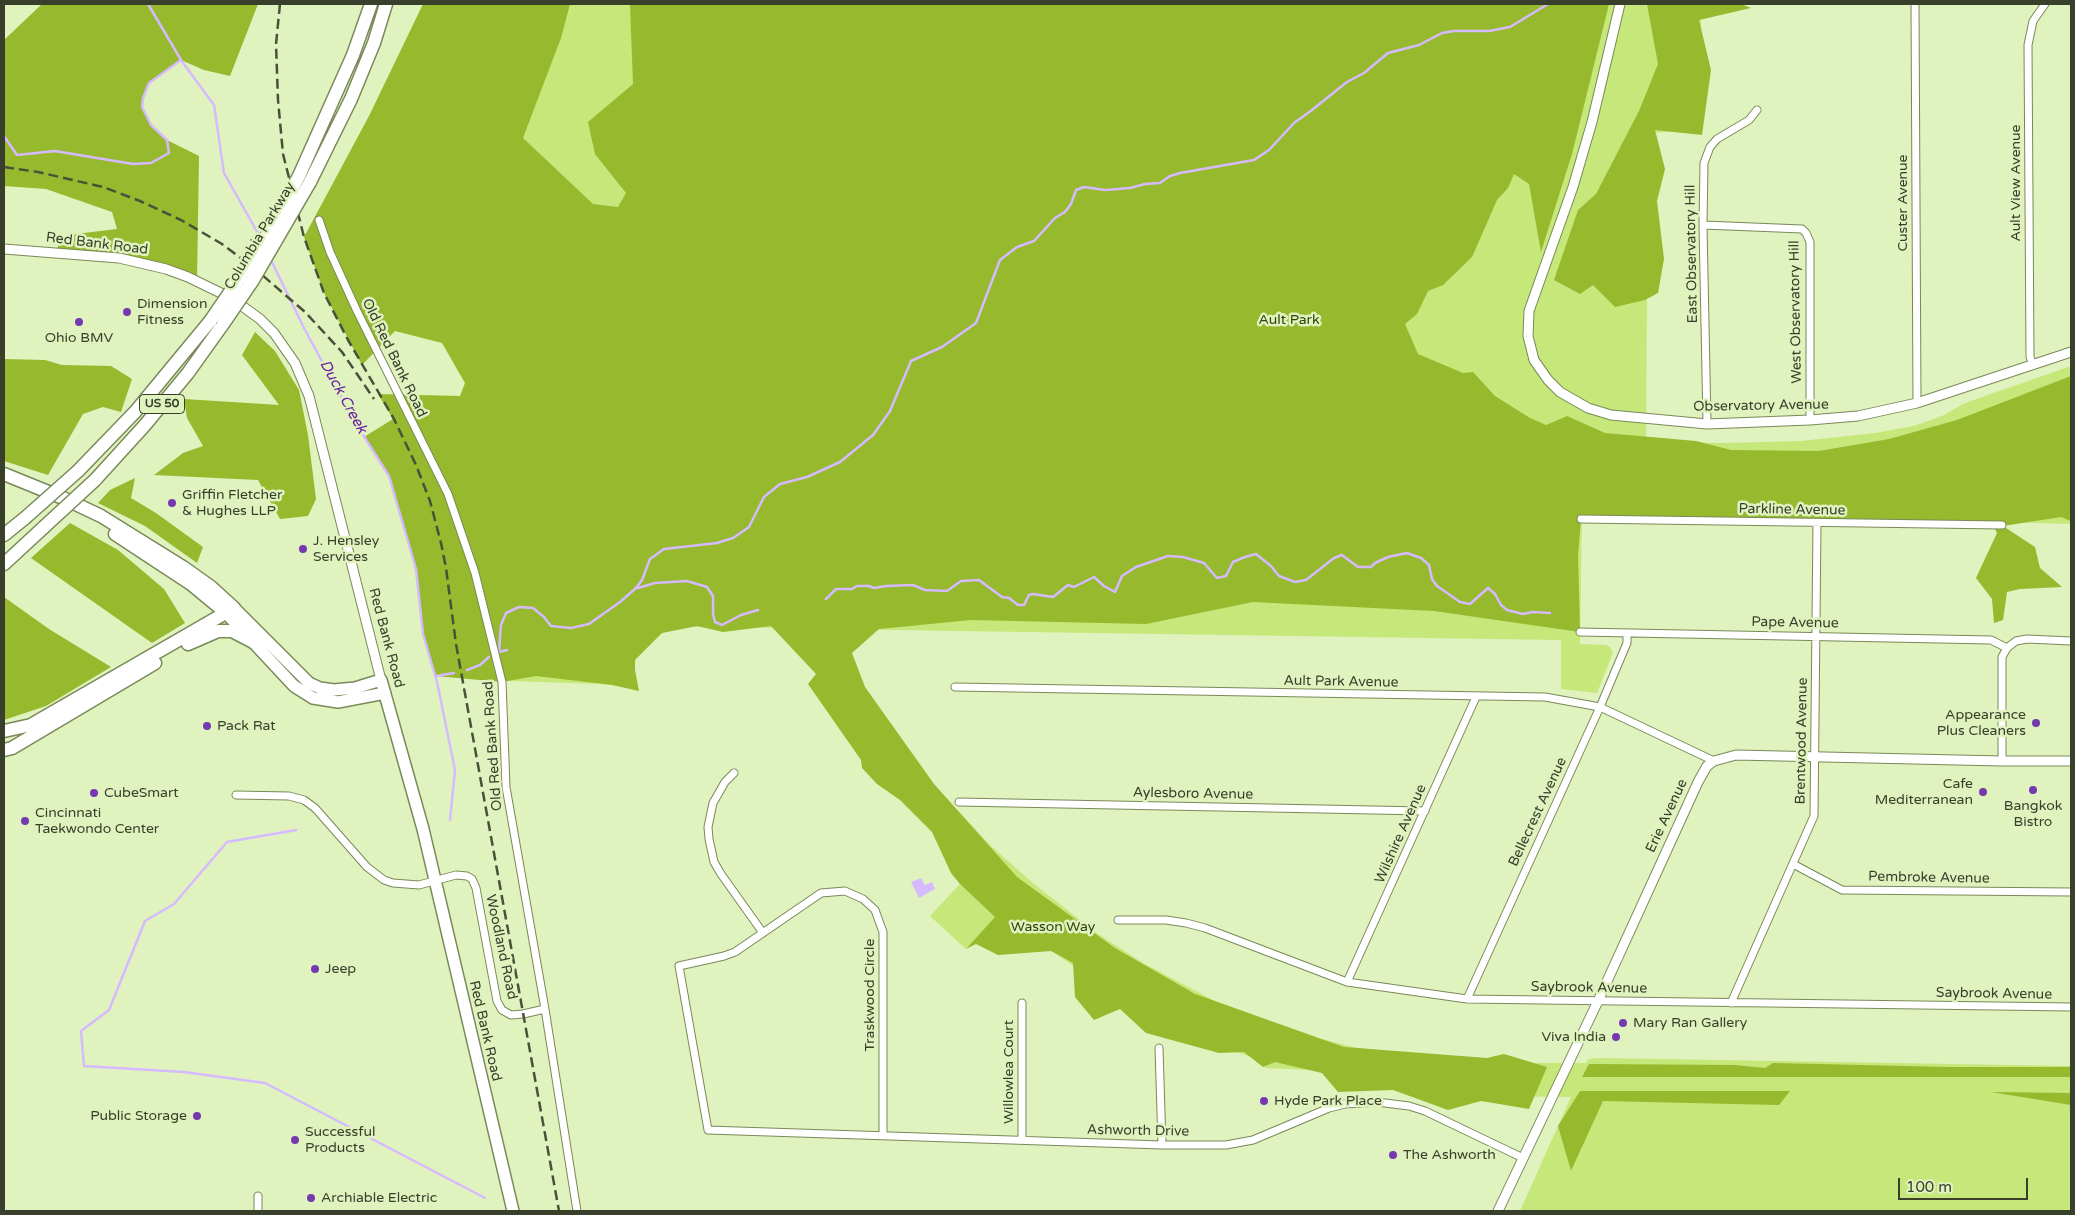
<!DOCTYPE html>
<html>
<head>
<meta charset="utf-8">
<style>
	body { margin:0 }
	#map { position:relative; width:2075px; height:1215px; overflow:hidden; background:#e0f2be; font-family:"Varela Round",sans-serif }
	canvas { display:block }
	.frame { position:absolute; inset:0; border:5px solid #383f2b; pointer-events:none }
	.scale { position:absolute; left:1898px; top:1178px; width:130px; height:22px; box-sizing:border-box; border:2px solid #383f2b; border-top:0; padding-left:6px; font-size:15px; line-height:18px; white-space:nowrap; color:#383f2b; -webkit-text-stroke:4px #e0f2be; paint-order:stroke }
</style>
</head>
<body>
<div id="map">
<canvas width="2075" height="1215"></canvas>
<div class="frame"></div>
<div class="scale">100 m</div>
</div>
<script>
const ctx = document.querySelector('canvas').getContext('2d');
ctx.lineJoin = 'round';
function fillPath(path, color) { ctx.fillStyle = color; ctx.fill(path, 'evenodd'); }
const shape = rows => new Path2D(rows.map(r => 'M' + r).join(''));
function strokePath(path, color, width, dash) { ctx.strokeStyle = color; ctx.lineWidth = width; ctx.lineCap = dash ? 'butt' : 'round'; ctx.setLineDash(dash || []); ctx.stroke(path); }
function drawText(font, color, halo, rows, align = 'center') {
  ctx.font = font + ' "Varela Round",sans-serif'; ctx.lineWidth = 5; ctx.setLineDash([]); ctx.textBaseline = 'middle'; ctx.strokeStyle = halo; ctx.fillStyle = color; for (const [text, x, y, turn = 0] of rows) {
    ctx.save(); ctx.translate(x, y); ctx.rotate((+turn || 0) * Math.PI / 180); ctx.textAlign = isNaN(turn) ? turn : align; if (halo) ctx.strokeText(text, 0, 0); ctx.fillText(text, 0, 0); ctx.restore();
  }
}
fillPath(shape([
	[483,4,1701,4,1702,130,1648,133,1646,442,1725,443,1801,441,1875,433,1914,426,1942,416,1965,403,2071,366,2071,524,1582,509,1580,644,1606,645,1610,647,1613,653,1597,693,1561,689,1561,640,827,629,898,746,992,847,1034,884,1098,934,1143,963,1213,1000,1309,1036,1358,1048,1482,1063,1586,1063,1589,1059,1600,1058,2071,1066,2071,1211,1520,1211,1571,1097,1482,1096,1310,1070,1265,1068,1265,1062,1217,1045,1079,970,1035,939,921,820,790,628,630,626,630,685,509,681],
	[960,884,996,917,966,949,930,916]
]), '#c6e77a');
fillPath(shape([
	[42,4,258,4,230,76,204,70,181,60,149,83,143,98,142,107,151,125,167,140,199,156,197,281,166,269,53,253,67,235,117,229,112,212,46,189,4,186,4,40],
	[423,4,570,4,561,38,523,138,593,204,618,207,626,193,595,154,588,122,633,84,630,4,1609,4,1572,154,1541,252,1529,184,1514,174,1508,188,1497,200,1472,257,1443,285,1428,291,1417,314,1405,324,1418,354,1463,373,1473,372,1495,396,1530,418,1546,425,1567,416,1605,433,1696,441,1731,450,1819,451,1889,439,1957,420,2071,376,2071,521,2061,517,2003,526,2035,547,2040,568,2062,587,2020,589,2007,592,2003,620,1994,623,1992,599,1976,578,1997,533,1993,525,1581,519,1578,555,1580,632,1434,611,1253,602,1146,624,971,620,879,629,852,653,865,687,934,784,1017,877,1115,948,1195,994,1344,1047,1487,1058,1504,1054,1547,1067,1529,1109,1481,1101,1448,1110,1393,1090,1338,1092,1322,1073,1275,1062,1263,1067,1244,1052,1219,1053,1146,1033,1120,1009,1094,1020,1075,997,1073,963,1051,951,998,955,976,944,966,949,995,917,960,884,951,873,932,832,900,800,877,784,862,768,861,760,808,684,816,674,771,626,723,632,697,626,662,633,635,660,635,670,639,691,612,685,536,676,502,682,435,676,423,634,416,569,389,476,364,437,393,419,378,394,460,396,465,383,442,343,395,331,362,365,324,293,304,237,369,116],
	[1647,4,1741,4,1751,8,1699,20,1711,70,1702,135,1655,130,1665,169,1657,201,1664,259,1658,293,1645,300,1615,307,1593,285,1580,294,1554,280,1578,210,1596,194,1639,111,1658,64],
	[255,332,275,351,299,390,308,435,316,499,308,516,280,519,258,480,154,475,183,453,203,446,187,418,184,399,279,405,242,355],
	[4,359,45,360,62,365,111,366,132,379,121,412,103,407,83,414,48,475,4,461],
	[135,478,131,498,156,513,203,547,197,563,145,526,98,503,110,490],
	[70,523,118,550,164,589,185,623,152,643,31,558],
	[4,597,49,629,111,667,46,706,4,720],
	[1773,1063,1949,1067,2071,1067,2071,1077,1582,1077,1589,1064,1735,1065,1765,1068],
	[1580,1091,1790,1091,1779,1105,1603,1101,1571,1171,1558,1126],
	[1991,1092,2071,1093,2071,1105]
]), '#96b92e');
fillPath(shape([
	[921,878,925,885,932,882,935,889,919,898,911,882]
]), '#d6baff');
strokePath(shape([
	[148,4,181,60,214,105,224,173,260,237],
	[4,136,17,155,55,151,133,164,151,163,169,153,167,140,151,125,142,107,143,98,149,83,181,60],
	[271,260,304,328,353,419,389,476,416,569,423,634,437,682,455,770,450,820],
	[638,588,655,583,687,581,707,587,713,596,713,614,715,622,722,625,741,615,758,610],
	[826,599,836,589,852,589,857,586,869,586,874,588,886,586,913,585,925,590,947,591,961,581,979,580,1002,597,1009,598,1018,605,1024,605,1029,595,1033,594,1053,597,1068,585,1074,587,1094,577,1104,586,1115,592,1122,576,1136,567,1168,556,1183,557,1204,563,1217,578,1226,576,1233,562,1245,557,1256,554,1271,566,1279,576,1295,582,1306,580,1334,558,1342,555,1358,567,1371,567,1375,563,1388,557,1407,553,1421,558,1429,565,1432,579,1437,586,1460,602,1470,604,1488,588,1495,594,1501,605,1507,610,1523,614,1533,612,1550,613],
	[507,650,499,652,501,625,506,613,519,607,533,608,544,617,551,626,571,628,589,624,620,602,636,588,642,580,650,559,664,549,717,543,733,538,749,527,764,497,780,484,807,477,840,462,873,435,890,411,911,361,942,347,976,323,1000,260,1017,247,1034,241,1055,218,1065,212,1071,204,1076,190,1084,187,1105,190,1130,188,1145,184,1160,183,1170,176,1180,173,1254,160,1269,150,1294,123,1312,110,1347,82,1364,73,1388,53,1419,45,1442,33,1454,31,1489,31,1510,27,1548,4],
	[467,670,480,665,489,657],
	[436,676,454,673],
	[296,830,227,842,174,904,145,921,109,1010,81,1031,84,1066,184,1072,265,1083,485,1198]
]), '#d6baff', 2.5);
const minor = shape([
	[1915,4,1917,403],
	[319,220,330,252,357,311,448,494,475,573,502,682,506,787,545,1009,577,1211],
	[1703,225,1802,229,1806,233,1810,242,1810,420],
	[2033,365,2030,357,2028,45,2033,21,2045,4],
	[1707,424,1703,225,1704,163,1710,147,1717,139,1749,120,1757,110],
	[1581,519,2002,525],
	[1580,632,1991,640,2007,648],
	[955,687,1545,697,1600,707,1714,761],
	[2002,761,2002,657,2007,648,2016,641,2027,639,2071,641],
	[734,773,725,782,713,803,708,827,709,839,714,862,721,874,763,933],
	[236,795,289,796,304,800,315,808,367,867,384,880,393,883,419,885,456,875,467,876,472,879,476,888,497,1001,502,1010,511,1015,523,1014,545,1009],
	[959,802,1425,811],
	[1793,864,1842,890,2071,892],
	[1118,920,1166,920,1186,923,1205,928,1347,982,1467,999,2071,1007],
	[1347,982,1476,697],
	[1467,999,1600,707,1627,643,1627,633],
	[1022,1003,1022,1140],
	[1731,1003,1814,816,1817,523],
	[1159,1048,1162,1145],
	[883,1135,883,932,875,910,863,899,845,891,821,893,735,952,724,956,679,966,708,1130,1162,1145,1226,1145,1253,1140,1329,1108,1345,1104,1377,1102,1409,1106,1425,1111,1523,1158],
	[258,1211,258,1196]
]);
const tertiary = shape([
	[1620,4,1592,122,1573,187,1529,311,1528,336,1534,360,1548,380,1560,392,1588,408,1611,415,1707,424,1810,420,1858,416,1917,403,2071,352],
	[4,249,119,258,166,269,188,277,231,298,260,319,274,333,295,363,309,396,381,680],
	[1498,1211,1598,1001,1698,782,1707,766,1714,761,1736,755,2002,761,2071,761]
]);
const trunk = shape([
	[234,608,309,683,320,688,334,690,355,688,381,680,423,829,513,1211],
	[226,613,294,686,313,698,338,702,385,693]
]);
const motorway = shape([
	[299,176,353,55,371,4],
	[310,182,351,99,374,43,386,4],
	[78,471,135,412,211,320],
	[4,474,63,498,101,516,183,567,211,587,234,608,43,718,31,725,4,731],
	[95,480,145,425,188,373,223,324],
	[115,534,191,584,226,613],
	[4,535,25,518],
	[4,564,44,527],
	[188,644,218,631,232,631,257,644],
	[4,750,12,748,155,663]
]);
strokePath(minor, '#798959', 9);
strokePath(tertiary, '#798959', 11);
strokePath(trunk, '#798959', 14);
strokePath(motorway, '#798959', 15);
strokePath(minor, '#fff', 7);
strokePath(tertiary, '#fff', 9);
strokePath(trunk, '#fff', 11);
strokePath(motorway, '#fff', 12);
strokePath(shape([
	[280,4,276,44,278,100,283,154,304,237,324,293,348,340,394,419,416,465,430,501,441,543,446,568,456,644,559,1211],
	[4,167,38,172,103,187,140,201,181,220,222,244,254,268,305,312,342,352,374,399]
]), '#49513a', 2.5, [10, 5]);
const motorwayBridge = shape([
	[211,320,258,251,299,176],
	[223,324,253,280,310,182],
	[25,518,78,471],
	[44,527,95,480]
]);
strokePath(motorwayBridge, '#798959', 15, []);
strokePath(motorwayBridge, '#fff', 12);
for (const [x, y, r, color] of [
	[127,312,5,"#7439af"],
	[79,322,5,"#7439af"],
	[172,503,5,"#7439af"],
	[303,549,5,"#7439af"],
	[2036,723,5,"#7439af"],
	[207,726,5,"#7439af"],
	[2033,790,5,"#7439af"],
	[1983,792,5,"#7439af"],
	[94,793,5,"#7439af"],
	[25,821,5,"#7439af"],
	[315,969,5,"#7439af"],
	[1623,1023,5,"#7439af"],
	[1616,1037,5,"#7439af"],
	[1264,1101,5,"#7439af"],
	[197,1116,5,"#7439af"],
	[295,1140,5,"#7439af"],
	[1393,1155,5,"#7439af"],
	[311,1198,5,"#7439af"]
]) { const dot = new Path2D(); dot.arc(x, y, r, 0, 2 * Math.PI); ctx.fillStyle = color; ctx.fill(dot); strokePath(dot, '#e0f2be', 2); }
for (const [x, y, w] of [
	[162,404,45]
]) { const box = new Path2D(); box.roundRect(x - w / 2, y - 9.5, w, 19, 4); ctx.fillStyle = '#e0f2be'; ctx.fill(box); strokePath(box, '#383f2b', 1); }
drawText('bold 12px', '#383f2b', null, [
	["US 50",162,404]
]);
drawText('14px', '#383f2b', '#e0f2be', [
	["Ault View Avenue",2016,183,-90],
	["Custer Avenue",1903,203,-90],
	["Columbia Parkway",260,236,-59],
	["Red Bank Road",97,244,7],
	["East Observatory Hill",1692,254,-91],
	["West Observatory Hill",1796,312,-91],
	["Old Red Bank Road",394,358,64],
	["Observatory Avenue",1761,406,-1],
	["Parkline Avenue",1792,510,1],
	["Pape Avenue",1795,623,1],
	["Red Bank Road",386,638,75],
	["Ault Park Avenue",1341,682,1],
	["Brentwood Avenue",1802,741,-89],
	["Old Red Bank Road",493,746,-94],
	["Aylesboro Avenue",1193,794,1],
	["Bellecrest Avenue",1538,812,-65],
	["Erie Avenue",1667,816,-65],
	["Wilshire Avenue",1401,834,-66],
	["Pembroke Avenue",1929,878,1],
	["Woodland Road",501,947,78],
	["Saybrook Avenue",1589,988,1],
	["Saybrook Avenue",1994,994,1],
	["Traskwood Circle",870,995,-90],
	["Red Bank Road",485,1031,77],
	["Willowlea Court",1009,1072,-90],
	["Ashworth Drive",1138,1131,1]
]);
drawText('14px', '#383f2b', '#e0f2be', [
	["Dimension",137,304],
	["Fitness",137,320],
	["Ohio BMV",79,338,"center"],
	["Griffin Fletcher",182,495],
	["& Hughes LLP",182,511],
	["J. Hensley",313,541],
	["Services",313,557],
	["Appearance",2026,715,"right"],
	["Plus Cleaners",2026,731,"right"],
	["Pack Rat",217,726],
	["Cafe",1973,784,"right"],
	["Mediterranean",1973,800,"right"],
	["CubeSmart",104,793],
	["Bangkok",2033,806,"center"],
	["Bistro",2033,822,"center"],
	["Cincinnati",35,813],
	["Taekwondo Center",35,829],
	["Jeep",325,969],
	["Mary Ran Gallery",1633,1023],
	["Viva India",1606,1037,"right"],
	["Hyde Park Place",1274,1101],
	["Public Storage",187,1116,"right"],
	["Successful",305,1132],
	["Products",305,1148],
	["The Ashworth",1403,1155],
	["Archiable Electric",321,1198]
], 'left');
drawText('14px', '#33400a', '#e0f2be', [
	["Ault Park",1289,320],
	["Wasson Way",1053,927]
]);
drawText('italic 15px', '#6821a5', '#e0f2be', [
	["Duck Creek",343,397,61]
]);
</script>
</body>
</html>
